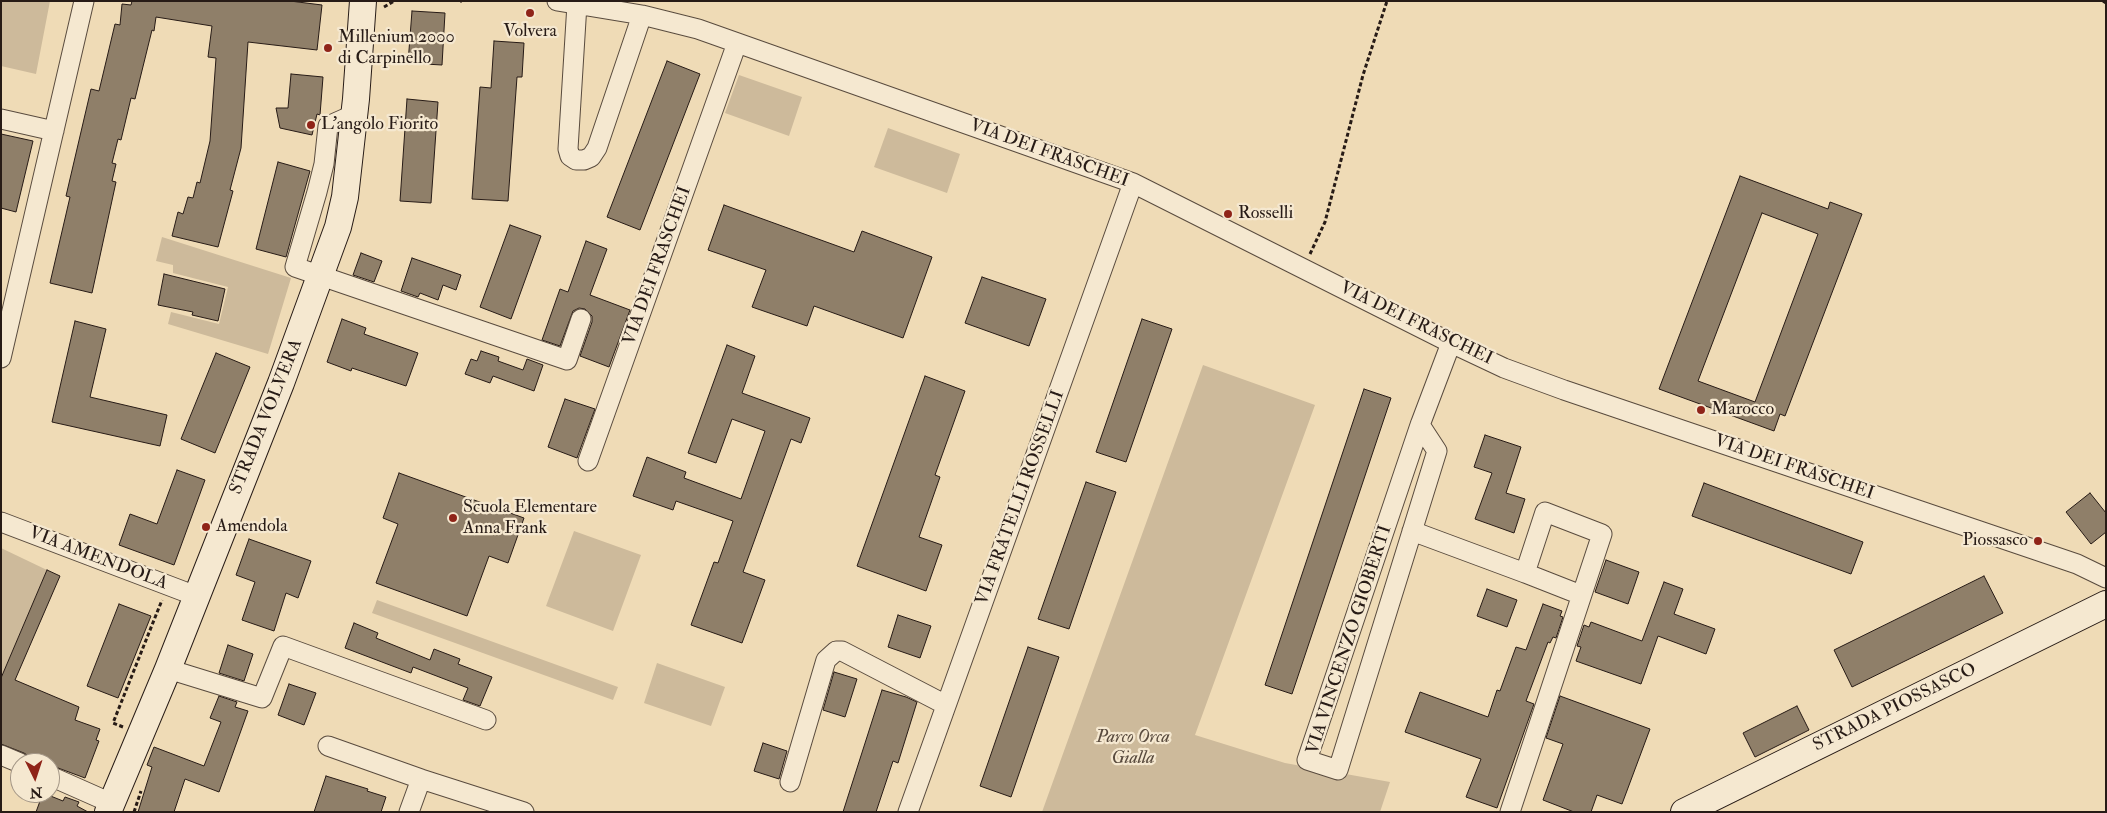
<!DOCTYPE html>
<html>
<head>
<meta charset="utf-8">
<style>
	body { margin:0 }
	#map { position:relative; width:2107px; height:813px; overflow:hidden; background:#efdbb6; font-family:"IM FELL Double Pica",serif }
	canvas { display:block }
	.frame { position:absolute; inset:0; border:2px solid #271b16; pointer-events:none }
	.north { position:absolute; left:10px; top:753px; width:50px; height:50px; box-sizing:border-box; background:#f5e8d0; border:1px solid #a39686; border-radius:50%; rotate:176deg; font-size:14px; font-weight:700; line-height:20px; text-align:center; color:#271b16 }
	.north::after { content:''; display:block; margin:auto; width:18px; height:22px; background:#8f2418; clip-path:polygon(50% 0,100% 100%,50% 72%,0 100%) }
</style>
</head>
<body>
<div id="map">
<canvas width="2107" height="813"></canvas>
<div class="frame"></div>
<div class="north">N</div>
</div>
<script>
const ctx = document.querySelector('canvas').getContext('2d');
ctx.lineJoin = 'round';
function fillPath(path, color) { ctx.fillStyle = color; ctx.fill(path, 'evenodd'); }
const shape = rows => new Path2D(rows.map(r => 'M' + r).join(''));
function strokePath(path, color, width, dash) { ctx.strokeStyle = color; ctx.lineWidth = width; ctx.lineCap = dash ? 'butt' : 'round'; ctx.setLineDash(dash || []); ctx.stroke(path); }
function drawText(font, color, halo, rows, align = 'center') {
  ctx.font = font + ' "IM FELL Double Pica",serif'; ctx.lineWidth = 4.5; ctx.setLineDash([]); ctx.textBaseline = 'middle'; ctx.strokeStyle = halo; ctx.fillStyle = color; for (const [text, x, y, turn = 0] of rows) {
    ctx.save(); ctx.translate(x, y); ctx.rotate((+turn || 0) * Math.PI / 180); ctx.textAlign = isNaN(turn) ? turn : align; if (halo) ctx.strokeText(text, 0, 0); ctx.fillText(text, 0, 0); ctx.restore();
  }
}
fillPath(shape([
	[1,1,50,1,36,74,1,66],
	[739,75,802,97,789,136,725,113],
	[888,128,960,154,947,193,874,167],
	[162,237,291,278,268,354,168,324,171,312,219,324,228,287,173,273,173,265,156,261],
	[1203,365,1315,405,1195,735,1285,763,1390,782,1380,812,1042,812],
	[574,531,641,555,613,631,546,606],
	[1,548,47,570,1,678],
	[377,600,618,687,613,700,372,613],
	[657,663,725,687,711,726,644,703]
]), '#cdba9b');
const building = shape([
	[132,1,290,1,322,5,317,50,248,42,241,148,230,190,233,191,218,247,172,236,178,212,183,214,188,197,193,198,197,182,200,183,210,141,216,58,208,57,212,26,156,17,154,31,152,30,135,99,131,98,121,140,118,139,112,163,116,164,112,181,116,182,92,293,50,283,70,197,66,196,91,89,99,91,115,24,120,25,122,4,131,5,132,1],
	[412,11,445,13,442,65,408,63,412,11],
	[494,41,524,43,522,77,517,77,508,201,472,199,480,87,491,88,494,41],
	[667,61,700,74,640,230,607,217,667,61],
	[291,74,323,77,320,115,317,114,312,135,280,128,276,108,288,108,291,74],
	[407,99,438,102,431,203,400,201,407,99],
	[1,134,33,141,16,212,1,208,1,134],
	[278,162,310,171,286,257,256,249,278,162],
	[1740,176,1828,209,1830,202,1862,214,1785,416,1780,414,1774,431,1659,389,1740,176],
	[1762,213,1818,234,1755,402,1698,381,1762,213],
	[724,205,854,252,862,231,932,257,903,338,814,306,807,326,752,307,766,270,708,250,724,205],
	[510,225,541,236,511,319,480,307,510,225],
	[586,241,607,249,590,295,630,310,609,367,580,356,592,322,592,316,585,309,579,308,573,311,560,346,542,340,560,289,568,292,586,241],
	[361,253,382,261,374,282,353,275,361,253],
	[412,258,461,275,456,290,443,285,438,300,420,293,418,297,401,291,412,258],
	[164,274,225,289,218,321,192,315,193,312,158,305,164,274],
	[982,277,1046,299,1029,346,965,323,982,277],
	[342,319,366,328,364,334,418,353,406,386,352,368,351,371,327,362,342,319],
	[1142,319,1172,329,1126,462,1096,452,1142,319],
	[75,321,106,329,90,397,167,415,160,446,52,422,75,321],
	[727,345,755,356,742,393,810,418,801,443,791,439,743,572,765,580,742,643,691,625,714,562,718,563,733,521,676,501,673,510,633,496,647,457,686,472,684,478,741,499,765,431,732,419,716,463,688,453,727,345],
	[481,351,499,357,498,361,523,370,527,359,543,365,534,391,493,376,490,383,465,374,471,359,477,361,481,351],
	[216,353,250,367,215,453,181,439,216,353],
	[925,376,965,391,935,475,940,477,919,537,942,545,926,591,857,566,925,376],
	[1364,389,1391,398,1292,694,1265,685,1364,389],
	[565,399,595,409,577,458,548,447,565,399],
	[1485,435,1521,447,1506,493,1525,499,1514,533,1475,519,1492,473,1474,467,1485,435],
	[177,470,205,480,174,565,119,545,130,514,157,524,177,470],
	[399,473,524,518,508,563,489,556,467,616,376,583,398,524,383,518,399,473],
	[1086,482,1116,492,1069,629,1038,619,1086,482],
	[1704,483,1863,542,1851,574,1692,516,1704,483],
	[2090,493,2106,513,2106,532,2091,544,2066,512,2090,493],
	[249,539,311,561,298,598,286,593,274,631,242,620,255,582,236,575,249,539],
	[1606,560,1639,572,1628,604,1595,592,1606,560],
	[47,570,60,576,15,680,79,707,75,720,100,729,96,740,99,741,85,778,50,765,50,763,35,760,24,753,1,744,1,678,47,570],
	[1984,576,2003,613,1852,687,1834,650,1984,576],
	[1664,582,1683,589,1674,614,1715,629,1706,654,1658,636,1641,684,1576,661,1581,647,1577,646,1584,625,1589,627,1591,622,1642,641,1664,582],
	[1487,589,1517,600,1507,627,1477,616,1487,589],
	[119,604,151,616,118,698,87,686,119,604],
	[1543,604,1562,611,1560,616,1563,617,1556,638,1553,637,1550,643,1548,642,1526,701,1534,704,1497,808,1466,797,1481,759,1405,732,1420,692,1488,717,1497,690,1500,691,1516,647,1526,650,1543,604],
	[898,615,931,626,920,658,888,647,898,615],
	[354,623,378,633,376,638,430,660,434,649,460,659,458,664,492,677,480,706,463,700,468,688,413,667,411,673,345,648,354,623],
	[228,645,253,654,244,681,219,673,228,645],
	[1028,647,1059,657,1011,797,980,786,1028,647],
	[834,672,857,679,845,717,823,710,834,672],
	[289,684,316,693,304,725,278,715,289,684],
	[882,690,906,697,917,702,898,763,893,761,876,812,843,812,882,690],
	[219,696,237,702,235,707,248,711,219,792,185,779,174,812,138,812,152,767,147,765,154,747,204,766,221,722,210,718,219,696],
	[1560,696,1650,729,1622,804,1597,795,1591,812,1574,812,1543,800,1563,744,1546,738,1560,696],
	[1797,706,1809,730,1755,757,1743,733,1797,706],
	[763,743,787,751,779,779,754,771,763,743],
	[326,776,368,789,367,791,386,797,381,812,314,812,326,776],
	[43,793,63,801,65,797,79,802,77,806,88,812,36,812,43,793]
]);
fillPath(building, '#8f7f69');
strokePath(building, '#271b16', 1);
const street = shape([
	[557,1,642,15,698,29,1133,183,1451,343,1504,368,1564,390,2077,564,2106,578],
	[577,4,568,149,570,156,576,160,584,160,591,157,597,148,642,15],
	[355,114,328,126,324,164,317,192,295,267,567,360,581,319],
	[1,119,54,131],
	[1,358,84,1],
	[1420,425,1437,451,1338,770,1307,760,1420,425,1451,343],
	[588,461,737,43],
	[1,522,196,596],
	[1412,531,1525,573],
	[168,669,262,698,283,646,486,720],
	[328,746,421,779],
	[1,755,20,763],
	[50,776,111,803],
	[790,782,826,660,836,651,842,651,946,705],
	[409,812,421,779,524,812],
	[908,812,1133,183],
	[1510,812,1602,534,1545,512,1525,573,1581,595]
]);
const secondary = shape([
	[108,812,168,669,281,383,338,227,345,197,356,99,363,1],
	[1684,812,2106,604]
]);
strokePath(street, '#594b3e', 21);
strokePath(secondary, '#271b16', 28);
strokePath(shape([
	[460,1,462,1],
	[2103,1,2106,3],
	[384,7,394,1],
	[1310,254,1325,222,1363,75,1387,1],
	[123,727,113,723,162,600],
	[134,812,141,791]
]), '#271b16', 3, [4, 2.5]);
strokePath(street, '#f5e8d0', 19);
strokePath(secondary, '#f5e8d0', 26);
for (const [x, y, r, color] of [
	[530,13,5,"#8f2418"],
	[328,48,5,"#8f2418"],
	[311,125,5,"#8f2418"],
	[1228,214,5,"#8f2418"],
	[1701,410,5,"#8f2418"],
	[453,518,5,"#8f2418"],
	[206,527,5,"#8f2418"],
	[2038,541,5,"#8f2418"]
]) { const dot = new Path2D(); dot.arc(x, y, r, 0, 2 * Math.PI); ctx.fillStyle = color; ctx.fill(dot); strokePath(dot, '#f5e8d0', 2); }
drawText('18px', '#271b16', '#f5e8d0', [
	["Volvera",530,32,"center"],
	["Millenium 2000",338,38],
	["di Carpinello",338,59],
	["L'angolo Fiorito",321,125],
	["Rosselli",1238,214],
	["Marocco",1711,410],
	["Scuola Elementare",463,508],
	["Anna Frank",463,529],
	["Amendola",216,527],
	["Piossasco",2028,541,"right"]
], 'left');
drawText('18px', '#271b16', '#f5e8d0', [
	["VIA DEI FRASCHEI",1049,154,20],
	["VIA DEI FRASCHEI",658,266,-70],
	["VIA DEI FRASCHEI",1416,324,26],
	["STRADA VOLVERA",267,417,-68],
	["VIA DEI FRASCHEI",1794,468,19],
	["VIA FRATELLI ROSSELLI",1021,498,-70],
	["VIA AMENDOLA",98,559,21],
	["VIA VINCENZO GIOBERTI",1350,640,-72],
	["STRADA PIOSSASCO",1895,708,-26]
]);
drawText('italic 18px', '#594b3e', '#f5e8d0', [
	["Parco Orca",1133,738],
	["Gialla",1133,759]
]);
</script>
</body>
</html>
